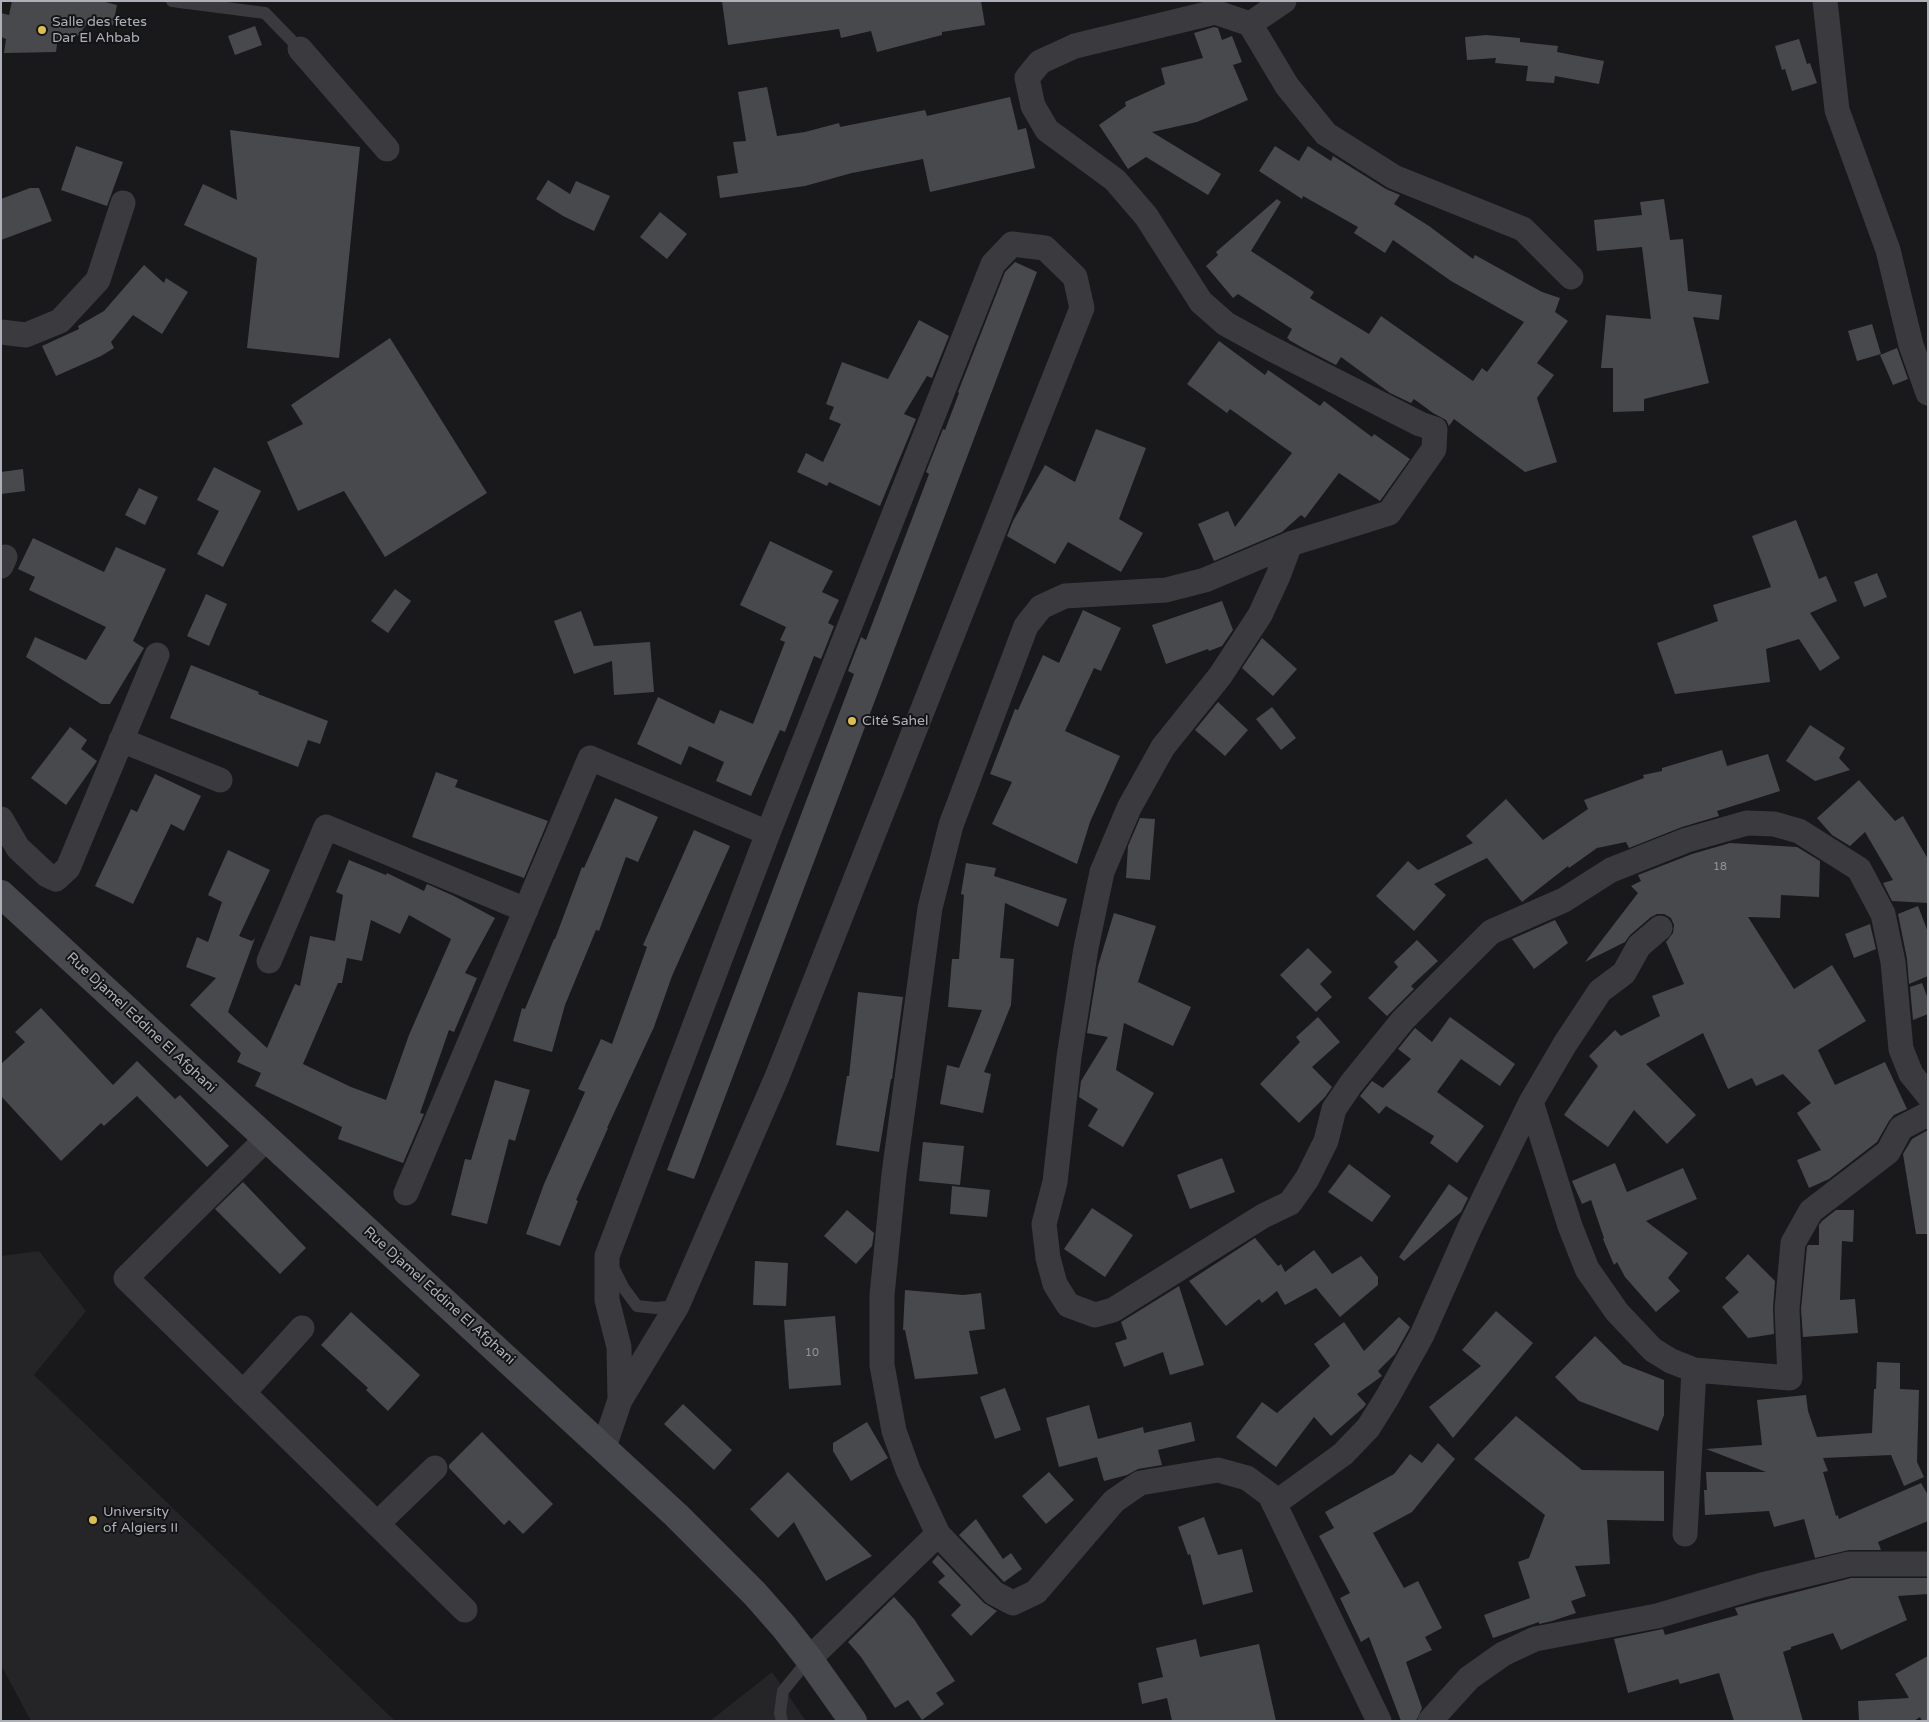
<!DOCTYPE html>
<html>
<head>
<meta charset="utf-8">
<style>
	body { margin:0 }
	#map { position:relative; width:1929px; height:1722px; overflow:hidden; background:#19191b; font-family:"Varela Round",sans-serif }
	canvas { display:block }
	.frame { position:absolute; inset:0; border:2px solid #adafb9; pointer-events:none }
</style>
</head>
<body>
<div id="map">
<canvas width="1929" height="1722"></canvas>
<div class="frame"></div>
</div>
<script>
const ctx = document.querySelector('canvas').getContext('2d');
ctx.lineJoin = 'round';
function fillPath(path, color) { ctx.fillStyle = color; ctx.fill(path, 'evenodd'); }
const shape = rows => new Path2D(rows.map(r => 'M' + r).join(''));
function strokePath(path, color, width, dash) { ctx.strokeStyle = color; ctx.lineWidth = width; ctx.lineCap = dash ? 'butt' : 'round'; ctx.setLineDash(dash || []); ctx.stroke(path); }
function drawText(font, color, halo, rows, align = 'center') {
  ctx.font = font + ' "Varela Round",sans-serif'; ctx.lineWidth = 4; ctx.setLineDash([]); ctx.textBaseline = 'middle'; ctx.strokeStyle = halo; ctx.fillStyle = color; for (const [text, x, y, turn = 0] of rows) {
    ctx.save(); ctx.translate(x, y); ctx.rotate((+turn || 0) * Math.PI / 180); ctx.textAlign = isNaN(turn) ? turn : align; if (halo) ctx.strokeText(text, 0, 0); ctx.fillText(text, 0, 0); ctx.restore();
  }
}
fillPath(shape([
	[39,1251,86,1311,34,1375,395,1721,31,1721,1,1665,1,1256],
	[772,1672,806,1721,710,1721]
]), '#252527');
fillPath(shape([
	[12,1,101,1,117,5,113,25,86,25,78,36,58,36,56,52,4,53,6,39,1,37,1,13,9,15],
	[722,1,981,1,985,25,942,32,942,35,877,52,871,31,841,38,839,29,728,45],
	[255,26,262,45,235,55,228,36],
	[1214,27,1218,28,1222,40,1232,36,1242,62,1233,65,1248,100,1197,122,1152,132,1221,174,1208,195,1146,157,1128,169,1099,125,1126,106,1125,102,1165,84,1161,68,1203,58,1194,33],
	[1486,35,1520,38,1520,42,1558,46,1557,52,1604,61,1599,84,1555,76,1554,83,1526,81,1528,66,1495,63,1496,58,1467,60,1465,37],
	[1799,39,1807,64,1810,63,1817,83,1792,91,1785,69,1782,70,1775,46],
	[767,87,777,136,805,132,839,123,840,127,925,110,927,116,1010,97,1018,130,1026,128,1035,168,930,192,923,159,852,173,805,186,720,198,717,176,738,173,733,142,746,141,738,92],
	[230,130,360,147,339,358,247,348,257,258,184,225,203,184,237,200],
	[76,146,123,162,107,206,61,190],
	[1275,146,1299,161,1308,146,1331,161,1333,156,1386,189,1400,195,1394,204,1429,226,1473,259,1475,255,1542,292,1560,298,1555,312,1568,321,1537,363,1554,375,1537,398,1557,462,1525,472,1454,419,1449,426,1446,420,1433,413,1414,399,1411,403,1390,393,1341,357,1336,365,1303,348,1289,340,1289,339,1287,338,1292,329,1238,294,1233,298,1206,266,1218,255,1216,252,1277,199,1281,202,1251,251,1314,292,1310,298,1369,334,1381,316,1473,381,1482,368,1487,372,1524,322,1451,281,1393,240,1385,253,1354,233,1358,227,1303,196,1302,199,1259,171],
	[548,180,570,194,576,181,610,196,594,231,563,216,536,199],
	[30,188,39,188,52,221,1,240,1,199],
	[1664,199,1670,240,1683,239,1688,291,1722,295,1719,320,1693,317,1709,383,1644,399,1644,411,1613,412,1613,368,1601,368,1606,315,1651,319,1642,247,1597,251,1594,220,1642,215,1640,202],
	[660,212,687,234,667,259,640,237],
	[1015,262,1037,272,694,1179,667,1170,854,674,848,671,861,637,866,640,929,474,926,472,943,429,945,430,959,393,958,392,1005,272],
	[144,265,164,283,166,278,188,292,162,334,133,315,111,342,114,348,101,356,56,376,42,346,79,329,78,326,104,311],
	[919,320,949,336,932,378,927,376,904,414,916,419,880,506,829,482,827,486,797,472,806,453,823,462,841,424,829,419,834,407,826,404,842,362,888,379],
	[1872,324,1881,354,1857,361,1848,331],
	[390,338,487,493,385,557,344,491,298,511,267,442,303,424,291,405],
	[1219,341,1265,375,1268,370,1320,406,1324,401,1372,437,1374,434,1410,459,1380,501,1339,473,1305,518,1301,515,1282,532,1214,561,1198,524,1228,511,1235,527,1292,453,1230,409,1227,413,1187,384],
	[1897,348,1908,379,1893,385,1880,355],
	[1096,429,1146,448,1119,519,1143,533,1121,572,1068,542,1055,564,1007,536,1013,521,1045,465,1075,482],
	[214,467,261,491,223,567,197,554,219,511,197,500],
	[23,469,25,491,1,494,1,472],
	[139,488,158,497,145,525,125,515],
	[1796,520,1819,579,1826,576,1837,601,1810,613,1840,658,1820,671,1799,639,1766,649,1770,682,1675,694,1657,643,1718,621,1713,605,1771,587,1752,536],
	[33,538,104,572,116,547,166,569,133,641,144,648,110,704,101,704,26,657,35,637,86,660,106,627,29,590,35,577,18,569],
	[770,541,833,571,822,592,839,600,828,623,834,626,821,659,814,656,785,732,780,730,751,796,716,781,724,762,689,746,681,765,637,744,658,697,714,724,720,710,753,724,785,642,780,640,786,627,740,605],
	[1877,573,1887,597,1864,607,1854,582],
	[395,589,411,601,388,633,371,621],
	[206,594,227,604,209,646,187,636],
	[1222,601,1233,630,1222,646,1209,651,1208,649,1166,664,1152,625],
	[1083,610,1121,628,1101,671,1094,668,1065,731,1120,756,1090,822,1077,864,992,824,1012,782,990,774,1015,709,1018,710,1043,655,1059,663],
	[581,611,594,646,650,642,654,692,614,695,612,661,574,674,554,621],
	[1262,638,1297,669,1273,696,1242,668],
	[191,665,259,692,258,694,328,721,320,744,308,740,298,767,170,718],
	[1218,702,1248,730,1225,756,1195,730],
	[1272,707,1296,738,1281,750,1256,719],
	[1810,725,1845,748,1839,758,1850,770,1815,781,1786,761],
	[70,727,87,740,81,749,97,761,66,805,31,778],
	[1722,750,1727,766,1768,754,1780,791,1717,811,1719,816,1682,827,1629,848,1626,842,1597,848,1569,868,1568,866,1522,902,1487,858,1434,884,1446,895,1414,931,1376,896,1408,861,1418,870,1473,843,1466,836,1506,799,1543,840,1588,809,1584,800,1644,778,1643,775,1662,771,1662,768],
	[436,772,458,780,455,787,548,821,524,878,412,837],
	[155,774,201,796,184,831,171,824,133,904,95,886,131,809,137,812],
	[1859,780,1895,821,1903,816,1928,859,1928,903,1892,901,1883,883,1893,880,1865,832,1850,846,1832,835,1817,818],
	[615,798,658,817,638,862,626,857,599,931,596,930,565,1005,552,1052,513,1041,522,1008,525,1009,554,939,555,939,582,867,584,868],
	[1140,818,1155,819,1150,880,1126,878,1128,846],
	[694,830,730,846,672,976,654,1027,607,1128,608,1128,576,1200,578,1201,560,1246,526,1234,544,1184,585,1092,578,1089,601,1039,612,1044,647,947,643,945],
	[1730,843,1797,847,1820,861,1819,897,1781,895,1780,918,1748,917,1794,989,1832,965,1866,1021,1818,1050,1835,1085,1885,1062,1907,1109,1894,1115,1889,1121,1877,1142,1829,1179,1809,1188,1797,1160,1821,1150,1797,1113,1811,1103,1783,1074,1756,1086,1752,1078,1728,1089,1703,1033,1646,1064,1696,1115,1667,1144,1634,1110,1608,1147,1564,1115,1598,1066,1589,1056,1615,1030,1621,1036,1660,1016,1652,996,1684,984,1666,942,1673,933,1674,925,1671,918,1664,914,1657,914,1651,917,1630,935,1625,942,1585,962,1638,893,1631,886,1641,881,1638,875,1692,854],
	[228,850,270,870,239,936,252,941,255,938,228,1012,267,1048,295,984,300,986,310,936,335,941,343,895,336,892,349,860,386,875,387,873,424,891,427,884,454,896,495,918,465,973,477,978,454,1032,449,1030,420,1113,424,1114,403,1163,338,1139,342,1127,255,1086,261,1073,237,1062,241,1053,190,1005,216,978,186,967,197,937,208,942,222,902,208,895],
	[409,915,451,939,409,1035,386,1100,351,1087,303,1064,338,983,342,983,347,958,362,961,371,920,400,934],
	[966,863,996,868,994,876,1067,899,1058,927,1005,903,1000,958,1014,959,1011,1005,984,1072,991,1074,983,1113,940,1104,947,1065,959,1068,982,1010,948,1007,952,959,959,959,964,895,961,894],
	[1918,906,1928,932,1928,976,1909,984,1907,959,1898,914],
	[1114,913,1156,926,1138,982,1191,1007,1173,1046,1124,1023,1116,1070,1154,1093,1123,1147,1088,1126,1098,1109,1079,1097,1081,1081,1108,1037,1087,1033,1098,966],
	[1555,920,1568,943,1534,969,1512,939],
	[1870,924,1876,949,1854,958,1845,934],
	[1417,940,1438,961,1411,986,1414,989,1387,1016,1368,998,1398,967,1394,962],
	[1308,948,1332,972,1320,984,1332,997,1316,1012,1280,975],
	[1922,983,1928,999,1928,1014,1913,1020,1910,987],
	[858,992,903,997,892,1079,891,1079,879,1152,836,1145,847,1076,849,1076],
	[41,1008,113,1085,137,1061,175,1099,180,1095,229,1146,207,1167,137,1096,104,1126,101,1123,61,1161,1,1096,1,1064,25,1042,15,1032],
	[1318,1017,1340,1042,1312,1067,1332,1087,1325,1097,1299,1123,1260,1084,1300,1042,1296,1037],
	[1450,1017,1515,1064,1500,1086,1461,1059,1437,1092,1484,1126,1457,1163,1430,1143,1434,1136,1386,1106,1379,1114,1360,1096,1372,1081,1383,1088,1411,1059,1398,1049,1415,1028,1432,1042],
	[495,1080,530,1090,515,1141,509,1139,487,1224,451,1215,465,1159,471,1160],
	[1928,1130,1928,1234,1916,1234,1903,1154,1912,1139],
	[923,1142,964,1146,960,1185,919,1181],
	[1222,1158,1235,1192,1190,1209,1177,1175],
	[1615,1163,1627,1192,1683,1168,1697,1199,1646,1221,1688,1253,1668,1278,1680,1291,1656,1312,1625,1277,1617,1262,1614,1265,1603,1239,1604,1238,1591,1200,1582,1204,1572,1181],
	[1349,1164,1391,1196,1372,1222,1328,1192],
	[243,1182,306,1248,280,1274,215,1209],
	[1449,1184,1468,1198,1461,1212,1404,1261,1399,1257],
	[952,1186,990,1190,987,1217,950,1214],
	[1092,1208,1133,1235,1105,1277,1064,1249],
	[847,1210,874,1233,872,1246,856,1264,824,1236],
	[1836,1210,1854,1210,1853,1242,1842,1241,1840,1300,1855,1299,1858,1333,1803,1337,1801,1309,1807,1247,1808,1245,1819,1245,1819,1225,1822,1221],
	[1255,1238,1278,1266,1281,1264,1285,1272,1314,1250,1332,1274,1361,1256,1378,1277,1378,1285,1340,1317,1316,1288,1285,1305,1277,1291,1262,1303,1259,1299,1226,1326,1189,1281],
	[1748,1254,1775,1281,1773,1308,1774,1334,1748,1338,1722,1307,1739,1292,1725,1278],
	[755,1261,788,1263,786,1306,753,1305],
	[1179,1286,1204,1365,1170,1375,1163,1352,1124,1367,1115,1343,1127,1339,1121,1322],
	[905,1290,963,1295,981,1293,985,1329,969,1331,978,1374,915,1379,905,1330,903,1330],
	[1496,1311,1533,1343,1453,1438,1429,1407,1481,1366,1462,1350],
	[351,1312,420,1375,388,1411,366,1390,368,1388,321,1345],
	[835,1316,841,1385,789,1389,784,1320],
	[1399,1317,1410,1327,1395,1354,1378,1371,1382,1376,1357,1394,1366,1404,1364,1407,1331,1436,1314,1417,1276,1467,1236,1437,1262,1402,1277,1413,1330,1366,1314,1344,1344,1322,1364,1351],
	[1595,1336,1623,1364,1664,1380,1664,1415,1658,1431,1579,1401,1555,1377],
	[1877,1362,1900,1363,1900,1389,1919,1390,1917,1462,1924,1477,1904,1486,1891,1455,1823,1458,1828,1471,1823,1472,1836,1516,1838,1515,1839,1519,1921,1483,1928,1495,1928,1521,1878,1542,1881,1550,1849,1550,1815,1558,1804,1519,1774,1527,1769,1511,1705,1515,1704,1490,1707,1490,1706,1472,1766,1472,1706,1449,1762,1445,1757,1400,1806,1395,1808,1411,1817,1437,1872,1433,1874,1389,1876,1389],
	[1005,1388,1021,1430,995,1439,980,1397],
	[683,1404,732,1450,714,1470,664,1424],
	[1089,1405,1098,1439,1143,1427,1144,1433,1191,1422,1195,1441,1158,1450,1162,1465,1138,1469,1127,1475,1104,1481,1097,1457,1059,1467,1046,1418],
	[1516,1416,1582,1470,1664,1471,1664,1521,1607,1520,1610,1564,1575,1566,1586,1596,1571,1601,1576,1613,1552,1621,1539,1624,1539,1622,1493,1638,1484,1615,1530,1598,1518,1562,1529,1558,1545,1515,1474,1459],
	[867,1422,888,1458,851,1481,833,1451,833,1443],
	[482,1432,553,1504,523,1534,509,1520,504,1525,449,1468,449,1465],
	[1438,1443,1455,1459,1412,1512,1373,1533,1404,1588,1418,1581,1442,1628,1425,1637,1432,1650,1406,1662,1422,1708,1416,1721,1401,1721,1369,1637,1361,1642,1340,1598,1350,1593,1319,1536,1334,1528,1325,1512,1394,1474,1410,1454,1422,1463],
	[788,1472,872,1556,826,1581,794,1522,778,1538,750,1509],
	[1049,1472,1074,1500,1046,1524,1022,1496],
	[1204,1517,1218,1555,1242,1549,1253,1592,1203,1605,1190,1554,1188,1555,1178,1527],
	[976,1519,1003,1559,1011,1553,1022,1569,1004,1582,959,1535],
	[938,1555,984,1603,997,1611,971,1636,951,1615,961,1605,938,1582,945,1576,932,1562],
	[1851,1578,1928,1578,1928,1594,1898,1596,1907,1620,1841,1650,1833,1633,1791,1647,1791,1649,1783,1652,1803,1721,1734,1721,1719,1673,1680,1684,1678,1679,1628,1693,1614,1639,1663,1629,1665,1635,1738,1615,1735,1608],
	[894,1597,914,1619,955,1681,936,1693,944,1704,922,1720,908,1700,895,1708,861,1657,848,1642],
	[1196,1639,1200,1657,1259,1644,1276,1721,1172,1721,1167,1698,1142,1704,1138,1683,1163,1677,1156,1648],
	[1928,1656,1928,1721,1922,1721,1920,1717,1914,1721,1859,1721,1858,1701,1909,1698,1895,1674]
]), '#48494d');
strokePath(shape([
	[172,1,265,13,300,49],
	[613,1267,623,1287,637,1306,656,1308,677,1306],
	[782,1721,780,1713,783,1691,809,1659]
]), '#3a3a3f', 12);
strokePath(shape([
	[1825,1,1837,110,1888,250,1911,345,1928,393],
	[1250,24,1284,1],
	[300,49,387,149],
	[1,332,26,335,60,321,98,280,123,203],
	[1290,544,1278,576,1260,615,1220,676,1163,747,1129,808,1102,872,1086,948,1069,1057,1055,1182,1044,1224,1048,1258,1055,1284,1068,1305,1095,1315,1113,1310,1263,1216,1290,1203,1307,1179,1326,1141,1334,1109,1351,1084,1403,1020,1491,932,1564,900,1611,870,1687,840,1747,823,1774,824,1799,831,1859,869,1883,914,1893,962,1901,1049,1911,1074,1928,1095],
	[1,566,5,557],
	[121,740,220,780],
	[1,819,18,848,47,875,56,879,68,868,157,655],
	[269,961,326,827,526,910],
	[1531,1102,1570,1226,1587,1269,1617,1312,1653,1350,1671,1361,1694,1370,1790,1378,1787,1309,1793,1243,1811,1211,1888,1152,1901,1128,1928,1114],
	[266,1139,126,1278,465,1610],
	[406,1193,590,758,768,833],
	[243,1393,302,1328],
	[604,1447,620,1400,677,1306,777,1077,1082,308,1075,277,1045,248,1012,244,993,264,768,833,607,1256,607,1300,619,1347,620,1400],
	[1274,1504,1343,1454,1368,1428,1388,1396,1422,1335,1470,1227,1531,1102,1565,1044,1600,991,1624,973,1639,946,1660,928],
	[377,1524,435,1468],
	[938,1534,908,1470,894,1431,882,1365,882,1295,894,1174,930,908,951,825,1026,626,1041,607,1065,596,1166,590,1205,580,1290,544,1389,513,1434,449,1435,429,1420,424,1270,348,1226,324,1201,302,1146,216,1115,180,1047,130,1033,106,1027,78,1040,62,1075,46,1215,12,1250,24,1287,86,1326,134,1394,177,1523,229,1571,277],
	[1685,1534,1694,1370],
	[809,1659,938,1534,994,1593,1013,1603,1036,1592,1114,1501,1140,1483,1218,1470,1247,1478,1270,1495,1379,1721],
	[1430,1721,1469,1678,1503,1654,1535,1639,1657,1616,1762,1585,1849,1564,1928,1564]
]), '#3a3a3f', 25);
strokePath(shape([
	[1,894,676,1515,755,1594,784,1627,809,1659,853,1721]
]), '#48494f', 28);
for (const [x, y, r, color] of [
	[42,30,5,"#ddbf4e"],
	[852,721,5,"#ddbf4e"],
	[93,1520,5,"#ddbf4e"]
]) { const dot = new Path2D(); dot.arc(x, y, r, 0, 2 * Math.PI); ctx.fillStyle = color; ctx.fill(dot); strokePath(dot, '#141416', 2); }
drawText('11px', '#94969e', null, [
	["18",1720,867],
	["10",812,1353]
]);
drawText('14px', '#adafb9', '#141416', [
	["Salle des fetes",52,22],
	["Dar El Ahbab",52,38],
	["Cité Sahel",862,721],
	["University",103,1512],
	["of Algiers II",103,1528]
], 'left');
drawText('14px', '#adafb9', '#141416', [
	["Rue Djamel Eddine El Afghani",141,1023,43],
	["Rue Djamel Eddine El Afghani",439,1296,42]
]);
</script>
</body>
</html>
